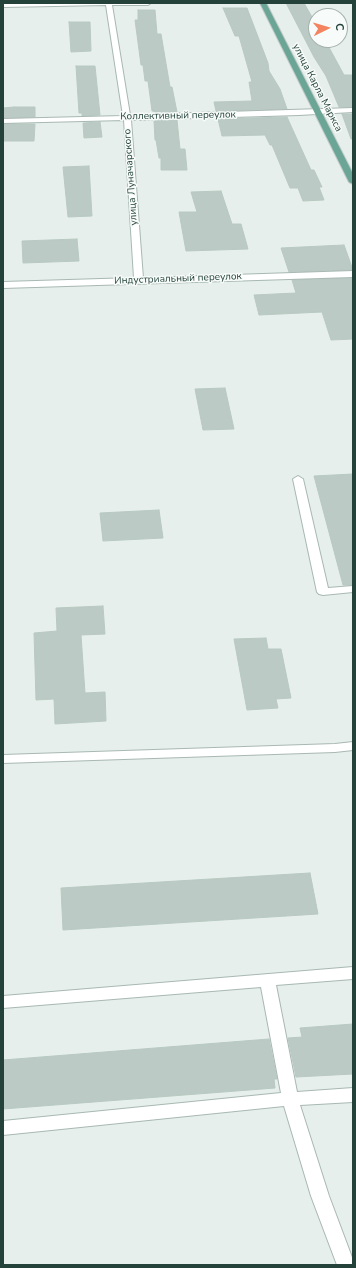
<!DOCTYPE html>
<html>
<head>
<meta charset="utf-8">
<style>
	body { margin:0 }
	#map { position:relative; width:356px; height:1268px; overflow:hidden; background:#e6efeb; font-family:"Nunito Sans",sans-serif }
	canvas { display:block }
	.frame { position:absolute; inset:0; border:4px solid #24423a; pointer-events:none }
	.north { position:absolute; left:308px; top:8px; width:40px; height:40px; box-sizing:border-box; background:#f7fbf9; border:1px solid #a3b1ad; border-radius:50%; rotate:85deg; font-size:11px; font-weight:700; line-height:16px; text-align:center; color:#24423a }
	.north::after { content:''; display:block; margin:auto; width:14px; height:18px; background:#f4845f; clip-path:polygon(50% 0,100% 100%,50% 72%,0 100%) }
</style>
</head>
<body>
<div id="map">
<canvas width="356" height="1268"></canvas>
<div class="frame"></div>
<div class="north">С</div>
</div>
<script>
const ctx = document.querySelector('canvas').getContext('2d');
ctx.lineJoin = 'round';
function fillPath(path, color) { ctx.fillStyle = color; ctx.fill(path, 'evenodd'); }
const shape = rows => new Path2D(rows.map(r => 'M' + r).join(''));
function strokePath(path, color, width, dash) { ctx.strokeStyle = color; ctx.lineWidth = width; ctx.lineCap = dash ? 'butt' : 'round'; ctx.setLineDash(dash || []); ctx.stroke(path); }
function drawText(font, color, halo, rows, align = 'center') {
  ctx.font = font + ' "Nunito Sans",sans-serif'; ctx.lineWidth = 3; ctx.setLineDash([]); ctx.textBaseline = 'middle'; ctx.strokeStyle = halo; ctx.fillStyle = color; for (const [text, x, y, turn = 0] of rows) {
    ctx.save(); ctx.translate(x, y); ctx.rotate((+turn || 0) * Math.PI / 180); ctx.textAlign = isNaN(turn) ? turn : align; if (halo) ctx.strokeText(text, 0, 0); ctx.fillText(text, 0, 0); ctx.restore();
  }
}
const building = shape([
	[286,3,304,3,316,24,316,40,325,40,344,75,353,75,353,107,339,107,326,76,314,57,286,3],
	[223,8,247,8,268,63,269,71,280,89,287,109,216,111,214,102,252,101,249,82,252,82,239,36,235,36,223,8],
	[138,10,155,10,157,34,161,34,170,87,172,87,177,112,154,113,154,111,152,111,148,81,145,81,143,65,141,65,135,20,138,20,138,10],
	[69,22,90,22,91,51,71,52,69,22],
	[76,66,95,66,100,115,82,116,82,113,79,113,76,66],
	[14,107,35,107,35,117,3,118,3,108,14,107],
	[342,114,353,114,353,139,351,139,342,114],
	[287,117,311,170,314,170,322,187,319,187,324,200,303,201,298,188,290,188,272,145,270,145,265,135,222,136,218,119,287,117],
	[177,120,180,149,185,149,187,170,161,170,161,158,159,158,156,140,155,140,154,121,177,120],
	[100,122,102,137,84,138,83,123,100,122],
	[3,124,35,124,34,141,3,141,3,124],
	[89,166,92,216,68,217,63,167,89,166],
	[221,191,232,224,241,224,248,249,186,251,179,212,197,212,191,192,221,191],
	[77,239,79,261,23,263,22,241,77,239],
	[344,245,353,270,289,272,281,248,344,245],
	[353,278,353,339,331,340,322,312,259,315,254,295,296,293,292,280,353,278],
	[225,388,234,429,203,430,195,389,225,388],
	[353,474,353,585,343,585,314,476,353,474],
	[159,510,163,538,103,541,100,513,159,510],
	[103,606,105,634,81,635,85,693,105,692,106,721,55,724,54,699,36,700,34,633,57,631,56,608,103,606],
	[266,638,268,649,281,649,291,698,276,699,278,708,247,710,234,639,266,638],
	[310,873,318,914,63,930,61,888,310,873],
	[353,1024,353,1074,296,1077,288,1038,302,1037,300,1028,353,1024],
	[269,1039,277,1079,274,1079,275,1088,3,1109,3,1060,269,1039]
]);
fillPath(building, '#bbcac4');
strokePath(building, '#b8c9c2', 1);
const minor = shape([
	[3,3,151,3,148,5,112,5,130,115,353,108,353,112,299,115,131,120,143,278,353,271,353,277,3,288,3,282,134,278,124,120,3,123,3,119,123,116,106,5,3,7,3,3],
	[298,476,303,479,328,588,353,586,353,592,323,595,319,594,317,592,293,479,298,476],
	[353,742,353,750,335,752,3,763,3,755,335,744,353,742],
	[353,967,353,979,276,985,297,1092,353,1088,353,1102,300,1105,329,1196,353,1260,353,1265,337,1265,311,1196,284,1106,3,1135,3,1121,281,1093,261,987,3,1008,3,996,353,967]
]);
const major = shape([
	[260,3,266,3,353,174,353,184,349,182,260,3]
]);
strokePath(minor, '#a8b8b2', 2);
strokePath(major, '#c2cac8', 2);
fillPath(minor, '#fff');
fillPath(major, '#6aa596');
drawText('10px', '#24423a', '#f7fbf9', [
	["улица Карла Маркса",317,88,63],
	["Коллективный переулок",178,116,-1],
	["улица Луначарского",131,177,-94],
	["Индустриальный переулок",178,279,-2]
]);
</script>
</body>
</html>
